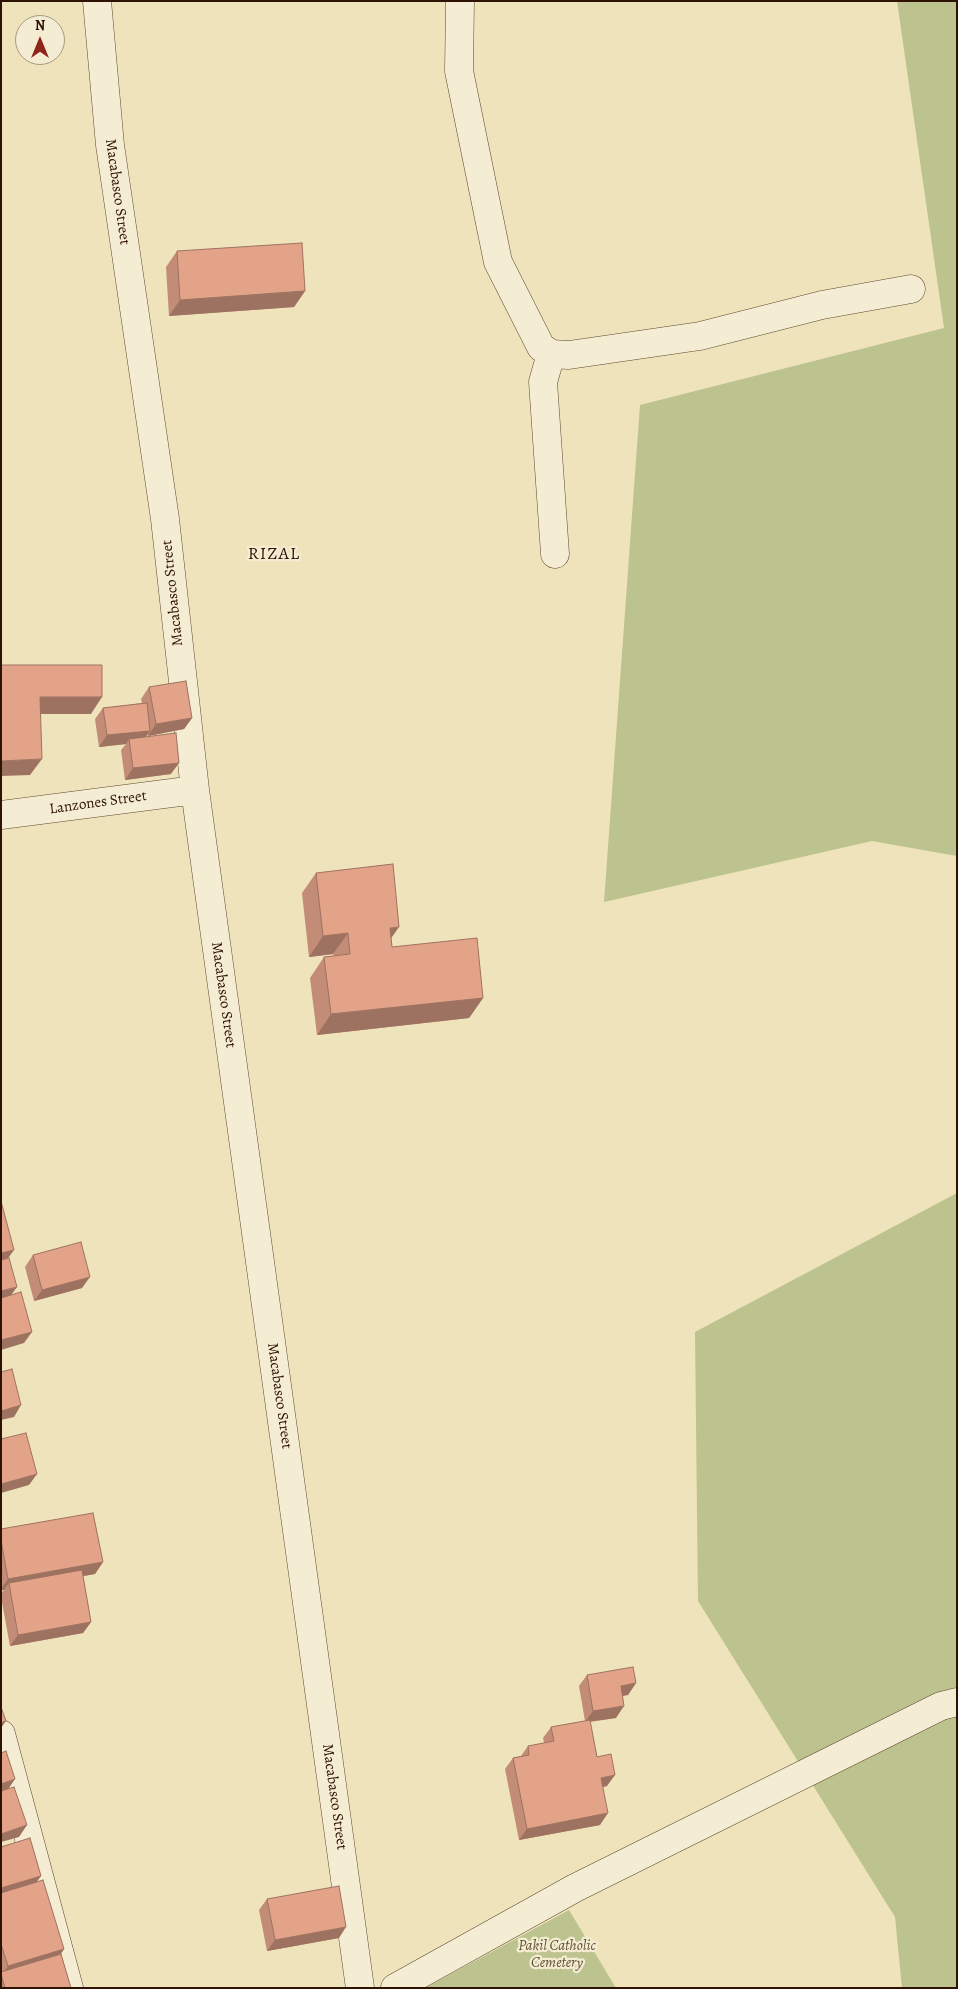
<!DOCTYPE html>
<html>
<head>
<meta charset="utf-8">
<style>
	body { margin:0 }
	#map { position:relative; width:958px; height:1989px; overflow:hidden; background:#efe3bb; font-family:Alegreya,serif }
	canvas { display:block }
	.frame { position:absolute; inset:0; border:2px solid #2f1302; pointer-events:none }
	.north { position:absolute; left:15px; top:15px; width:50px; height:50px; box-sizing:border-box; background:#f5edd3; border:1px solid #a6967f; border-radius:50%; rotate:0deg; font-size:14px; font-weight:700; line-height:20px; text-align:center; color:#2f1302 }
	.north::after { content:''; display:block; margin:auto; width:18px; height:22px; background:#8f2418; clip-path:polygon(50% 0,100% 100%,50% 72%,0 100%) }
</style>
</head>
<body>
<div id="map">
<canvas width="958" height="1989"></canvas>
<div class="frame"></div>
<div class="north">N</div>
</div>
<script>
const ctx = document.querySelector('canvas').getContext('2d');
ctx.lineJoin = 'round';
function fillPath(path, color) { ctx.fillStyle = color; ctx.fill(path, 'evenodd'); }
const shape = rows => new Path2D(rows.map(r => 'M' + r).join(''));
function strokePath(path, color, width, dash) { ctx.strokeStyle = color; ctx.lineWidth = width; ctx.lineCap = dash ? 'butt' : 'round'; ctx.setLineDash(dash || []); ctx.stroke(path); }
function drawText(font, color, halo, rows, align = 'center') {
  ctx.font = font + ' Alegreya,serif'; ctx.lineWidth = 4.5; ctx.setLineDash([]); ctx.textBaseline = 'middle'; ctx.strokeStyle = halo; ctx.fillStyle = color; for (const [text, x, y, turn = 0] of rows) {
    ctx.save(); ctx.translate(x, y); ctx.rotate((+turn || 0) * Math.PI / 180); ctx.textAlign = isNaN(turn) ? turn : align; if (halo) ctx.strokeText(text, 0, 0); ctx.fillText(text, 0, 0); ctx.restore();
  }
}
fillPath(shape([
	[897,1,957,1,957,856,872,841,604,902,640,405,944,328],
	[957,1193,957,1988,902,1988,895,1917,698,1601,695,1332],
	[569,1910,616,1988,425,1988]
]), '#bcc38e');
const street = shape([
	[97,1,110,145,165,519,195,790,360,1988],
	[460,1,459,71,498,262,541,347,551,354,569,355,700,336,822,305,911,289],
	[551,354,543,382,555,554],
	[1,815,195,790],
	[1,1734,69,1988],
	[395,1988,575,1888,941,1706,957,1702]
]);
strokePath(street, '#5f4730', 29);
strokePath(street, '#f5edd3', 28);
fillPath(shape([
	[177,251,305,291,294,307,169,316,166,267],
	[149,687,192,718,184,729,148,736,147,734,146,737,171,774,125,780,121,750,126,744,99,747,95,719,103,708,142,703,141,699],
	[316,873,391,938,392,947,483,998,469,1018,317,1035,310,978,324,957,334,956,333,954,309,957,302,893],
	[33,1255,82,1288,34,1301,25,1267],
	[1,1529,103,1562,95,1574,83,1576,91,1622,83,1633,10,1646,1,1597,1,1593,4,1590,1,1590],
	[587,1675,636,1683,628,1695,622,1696,616,1718,590,1722,597,1757,607,1786,603,1787,600,1825,519,1840,505,1769,513,1758,521,1756,528,1746,544,1743,543,1738,551,1727,585,1721,579,1686],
	[1,1847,41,1876,37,1881,64,1949,61,1954,71,1988,1,1988],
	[267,1899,339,1938,267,1951,259,1910]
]), '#c28c76');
fillPath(shape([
	[305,291,294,307,169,316,180,300],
	[40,697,102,697,91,714,28,714],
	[192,718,184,729,148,736,156,724],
	[150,731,142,742,129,739,126,744,99,747,107,735],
	[42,759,30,775,1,776,1,761],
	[179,763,171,774,125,780,133,768],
	[399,927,385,947,390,928],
	[348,933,333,954,309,957,323,936],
	[483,998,469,1018,317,1035,331,1014],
	[14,1250,6,1261,1,1262,1,1253],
	[90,1277,82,1288,34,1301,42,1290],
	[17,1287,9,1298,1,1300,1,1291],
	[32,1332,24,1343,1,1350,1,1340],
	[21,1405,14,1417,1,1420,1,1411],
	[37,1474,29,1485,1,1493,1,1484],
	[103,1562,95,1574,10,1589,9,1583,4,1590,1,1590,1,1589,8,1579],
	[91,1622,83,1633,10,1646,18,1635],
	[636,1683,628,1695,613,1697,621,1686],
	[624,1706,616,1718,585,1722,593,1711],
	[6,1721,1,1728,1,1723],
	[615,1775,607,1786,593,1789,601,1778],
	[15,1779,7,1791,1,1792,1,1784],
	[608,1813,600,1825,519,1840,527,1829],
	[27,1825,19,1837,1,1842,1,1834],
	[41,1876,33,1887,1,1896,1,1888],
	[346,1927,339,1938,267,1951,275,1940],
	[64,1949,56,1960,2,1975,8,1966]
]), '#9e7260');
const building = shape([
	[302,243,305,291,180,300,177,251,302,243],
	[1,665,102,665,102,697,40,697,42,759,1,761,1,665],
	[186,681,192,718,156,724,149,687,186,681],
	[147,703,150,731,107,735,103,708,147,703],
	[176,733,179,763,133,768,129,739,176,733],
	[393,864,399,927,390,928,392,947,477,938,483,998,331,1014,324,957,350,954,348,933,323,936,316,873,393,864],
	[1,1201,14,1250,1,1253,1,1201],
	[81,1242,90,1277,42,1290,33,1255,81,1242],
	[9,1258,17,1287,1,1291,1,1260,9,1258],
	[21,1292,32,1332,1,1340,1,1298,21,1292],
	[12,1369,21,1405,1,1411,1,1372,12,1369],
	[26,1433,37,1474,1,1484,1,1439,26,1433],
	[93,1513,103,1562,8,1579,1,1540,1,1529,93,1513],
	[82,1570,91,1622,18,1635,9,1583,82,1570],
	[633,1667,636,1683,621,1686,624,1706,593,1711,587,1675,633,1667],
	[1,1707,6,1721,1,1723,1,1707],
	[590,1720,597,1757,611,1754,615,1775,601,1778,608,1813,527,1829,513,1758,529,1755,528,1746,554,1741,551,1727,590,1720],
	[6,1751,15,1779,1,1784,1,1753,6,1751],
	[14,1787,27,1825,1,1834,1,1791,14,1787],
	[30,1838,41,1876,1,1888,1,1847,30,1838],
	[43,1880,64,1949,8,1966,1,1944,1,1893,43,1880],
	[339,1886,346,1927,275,1940,267,1899,339,1886],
	[61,1954,71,1988,5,1988,1,1974,1,1972,61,1954]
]);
fillPath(building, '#e2a389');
strokePath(building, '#9e7260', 1);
drawText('15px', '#2f1302', '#f5edd3', [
	["Macabasco Street",117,192,82],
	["Macabasco Street",173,593,-96],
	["Lanzones Street",98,803,-8],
	["Macabasco Street",223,995,82],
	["Macabasco Street",279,1396,82],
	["Macabasco Street",334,1797,82]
]);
drawText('italic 15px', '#605133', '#f5edd3', [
	["Pakil Catholic",557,1946],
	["Cemetery",557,1963]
]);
ctx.letterSpacing = '1px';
drawText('18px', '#2f1302', '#f5edd3', [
	["RIZAL",274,555]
]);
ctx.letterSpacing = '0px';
</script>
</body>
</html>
